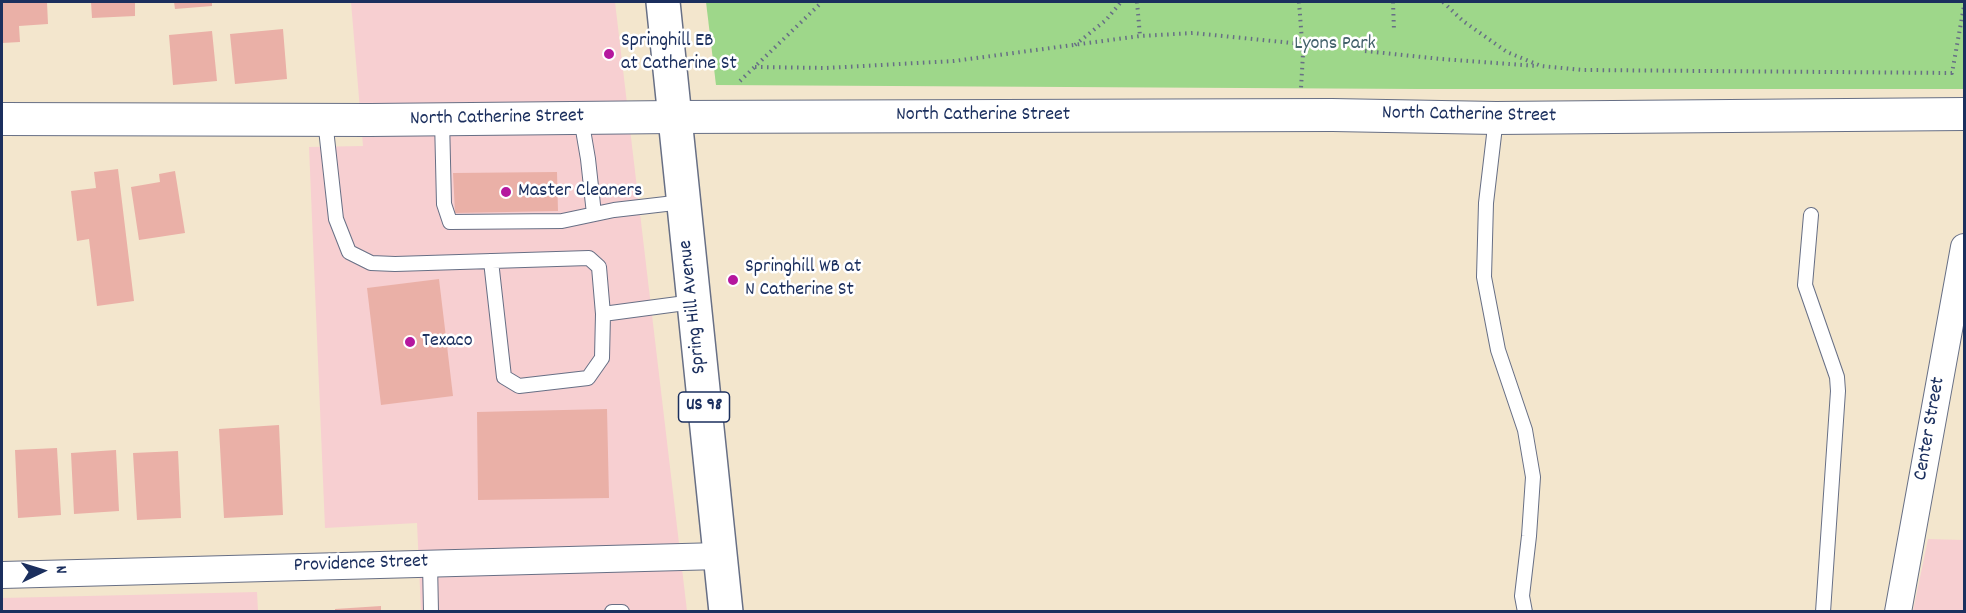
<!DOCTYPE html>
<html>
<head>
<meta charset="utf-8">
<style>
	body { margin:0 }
	#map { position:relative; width:1966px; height:613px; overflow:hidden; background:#f3e6cd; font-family:Dekko,sans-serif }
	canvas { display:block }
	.frame { position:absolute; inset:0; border:3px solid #1b2f5e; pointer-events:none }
	.north { position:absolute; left:12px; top:541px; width:60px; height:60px; -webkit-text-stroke:4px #fff; paint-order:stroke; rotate:86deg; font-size:16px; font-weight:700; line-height:24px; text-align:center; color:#1b2f5e }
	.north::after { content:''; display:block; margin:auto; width:21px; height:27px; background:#1b2f5e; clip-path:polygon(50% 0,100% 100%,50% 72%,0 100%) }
</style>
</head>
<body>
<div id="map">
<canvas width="1966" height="613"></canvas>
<div class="frame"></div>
<div class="north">N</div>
</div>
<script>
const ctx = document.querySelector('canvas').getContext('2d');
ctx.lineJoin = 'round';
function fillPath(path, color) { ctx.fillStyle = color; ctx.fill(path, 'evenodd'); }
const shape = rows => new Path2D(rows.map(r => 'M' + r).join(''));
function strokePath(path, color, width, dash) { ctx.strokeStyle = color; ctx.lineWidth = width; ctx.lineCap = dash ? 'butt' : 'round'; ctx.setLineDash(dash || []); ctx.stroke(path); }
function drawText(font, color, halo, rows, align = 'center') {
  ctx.font = font + ' Dekko,sans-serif'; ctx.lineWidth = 5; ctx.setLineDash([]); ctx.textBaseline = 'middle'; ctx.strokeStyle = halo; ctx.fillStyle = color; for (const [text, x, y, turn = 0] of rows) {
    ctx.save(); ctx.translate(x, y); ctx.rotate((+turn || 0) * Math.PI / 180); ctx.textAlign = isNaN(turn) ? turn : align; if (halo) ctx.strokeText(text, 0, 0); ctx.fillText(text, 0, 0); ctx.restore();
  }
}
fillPath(shape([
	[351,2,615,2,687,611,421,611,417,523,325,528,309,147,363,146],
	[1928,539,1964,540,1964,611,1913,611],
	[257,592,258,611,2,611,2,598]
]), '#f7cfd1');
fillPath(shape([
	[706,2,1964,2,1964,89,1418,89,716,85]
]), '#9ed78a');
fillPath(shape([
	[2,2,47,2,48,24,19,26,20,42,2,43],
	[91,2,135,2,135,16,92,18],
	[174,2,212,2,212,6,175,9],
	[283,29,287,79,235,84,230,34],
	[212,31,217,81,173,85,169,35],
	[118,169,134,301,97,306,89,239,77,241,71,191,96,188,94,172],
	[175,171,185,233,139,240,131,187,160,182,159,174],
	[557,172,558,211,455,213,453,173],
	[439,279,453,396,381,405,367,288],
	[607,409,609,498,478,500,477,412],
	[279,425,283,515,224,518,219,429],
	[57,448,61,515,18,518,15,450],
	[116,450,119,511,74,514,71,453],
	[178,451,181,518,137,520,133,453],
	[381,606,381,612,335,612,335,609]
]), '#eab0a7');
const service = shape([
	[581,118,588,159,594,214],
	[1496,118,1486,203,1484,277,1498,350,1525,430,1533,477,1529,536,1522,596,1525,612],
	[442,119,444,204,450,222,562,221,614,210,683,202],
	[325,120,336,219,349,252,371,263,395,264,589,258,599,267,603,314,693,302],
	[1811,215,1805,285,1837,377,1838,391,1823,612],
	[491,261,504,377,519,386,588,378,602,358,603,314],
	[430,563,431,612],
	[612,612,622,612]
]);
const minor = shape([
	[2,575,720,556],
	[1898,612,1964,247]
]);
const tertiary = shape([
	[2,119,370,120,674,117,1332,115,1496,118,1964,114]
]);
const primary = shape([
	[663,2,726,612]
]);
strokePath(service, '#676f85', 16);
strokePath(minor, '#676f85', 28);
strokePath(tertiary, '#676f85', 34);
strokePath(primary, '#676f85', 36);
strokePath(shape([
	[1137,2,1140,36],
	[1299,2,1303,54,1301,88],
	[1393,2,1394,31],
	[1443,2,1463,21,1507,52,1541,66,1583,70,1952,73,1964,6],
	[1075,45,1106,20,1121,2],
	[1365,51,1441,59,1537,66],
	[755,67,826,68,954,61,1140,36,1193,33,1332,47],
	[740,81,822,2]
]), '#676f85', 4, [1.5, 4.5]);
strokePath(service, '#fff', 14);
strokePath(minor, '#fff', 26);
strokePath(tertiary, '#fff', 32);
strokePath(primary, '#fff', 33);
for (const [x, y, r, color] of [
	[609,54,6,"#b5179e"],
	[506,192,6,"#b5179e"],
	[733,280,6,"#b5179e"],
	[410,342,6,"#b5179e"]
]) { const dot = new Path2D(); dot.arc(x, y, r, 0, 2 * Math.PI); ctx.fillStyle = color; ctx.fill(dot); strokePath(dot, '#fff', 2); }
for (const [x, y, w] of [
	[704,407,51]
]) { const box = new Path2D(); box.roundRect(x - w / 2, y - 15, w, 30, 4.5); ctx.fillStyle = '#fff'; ctx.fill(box); strokePath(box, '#1b2f5e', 1.5); }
drawText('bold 18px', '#1b2f5e', null, [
	["US 98",704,407]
]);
drawText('20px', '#1b2f5e', '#fff', [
	["Springhill EB",621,42],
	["at Catherine St",621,65],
	["Master Cleaners",518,192],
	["Springhill WB at",745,268],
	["N Catherine St",745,291],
	["Texaco",422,342]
], 'left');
drawText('20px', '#42616b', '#fff', [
	["Lyons Park",1335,45]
]);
drawText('20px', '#1b2f5e', '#fff', [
	["North Catherine Street",983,116],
	["North Catherine Street",1469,116,1],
	["North Catherine Street",497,119,-1],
	["Spring Hill Avenue",694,307,-96],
	["Center Street",1931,429,-80],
	["Providence Street",361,565,-2]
]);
</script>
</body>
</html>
